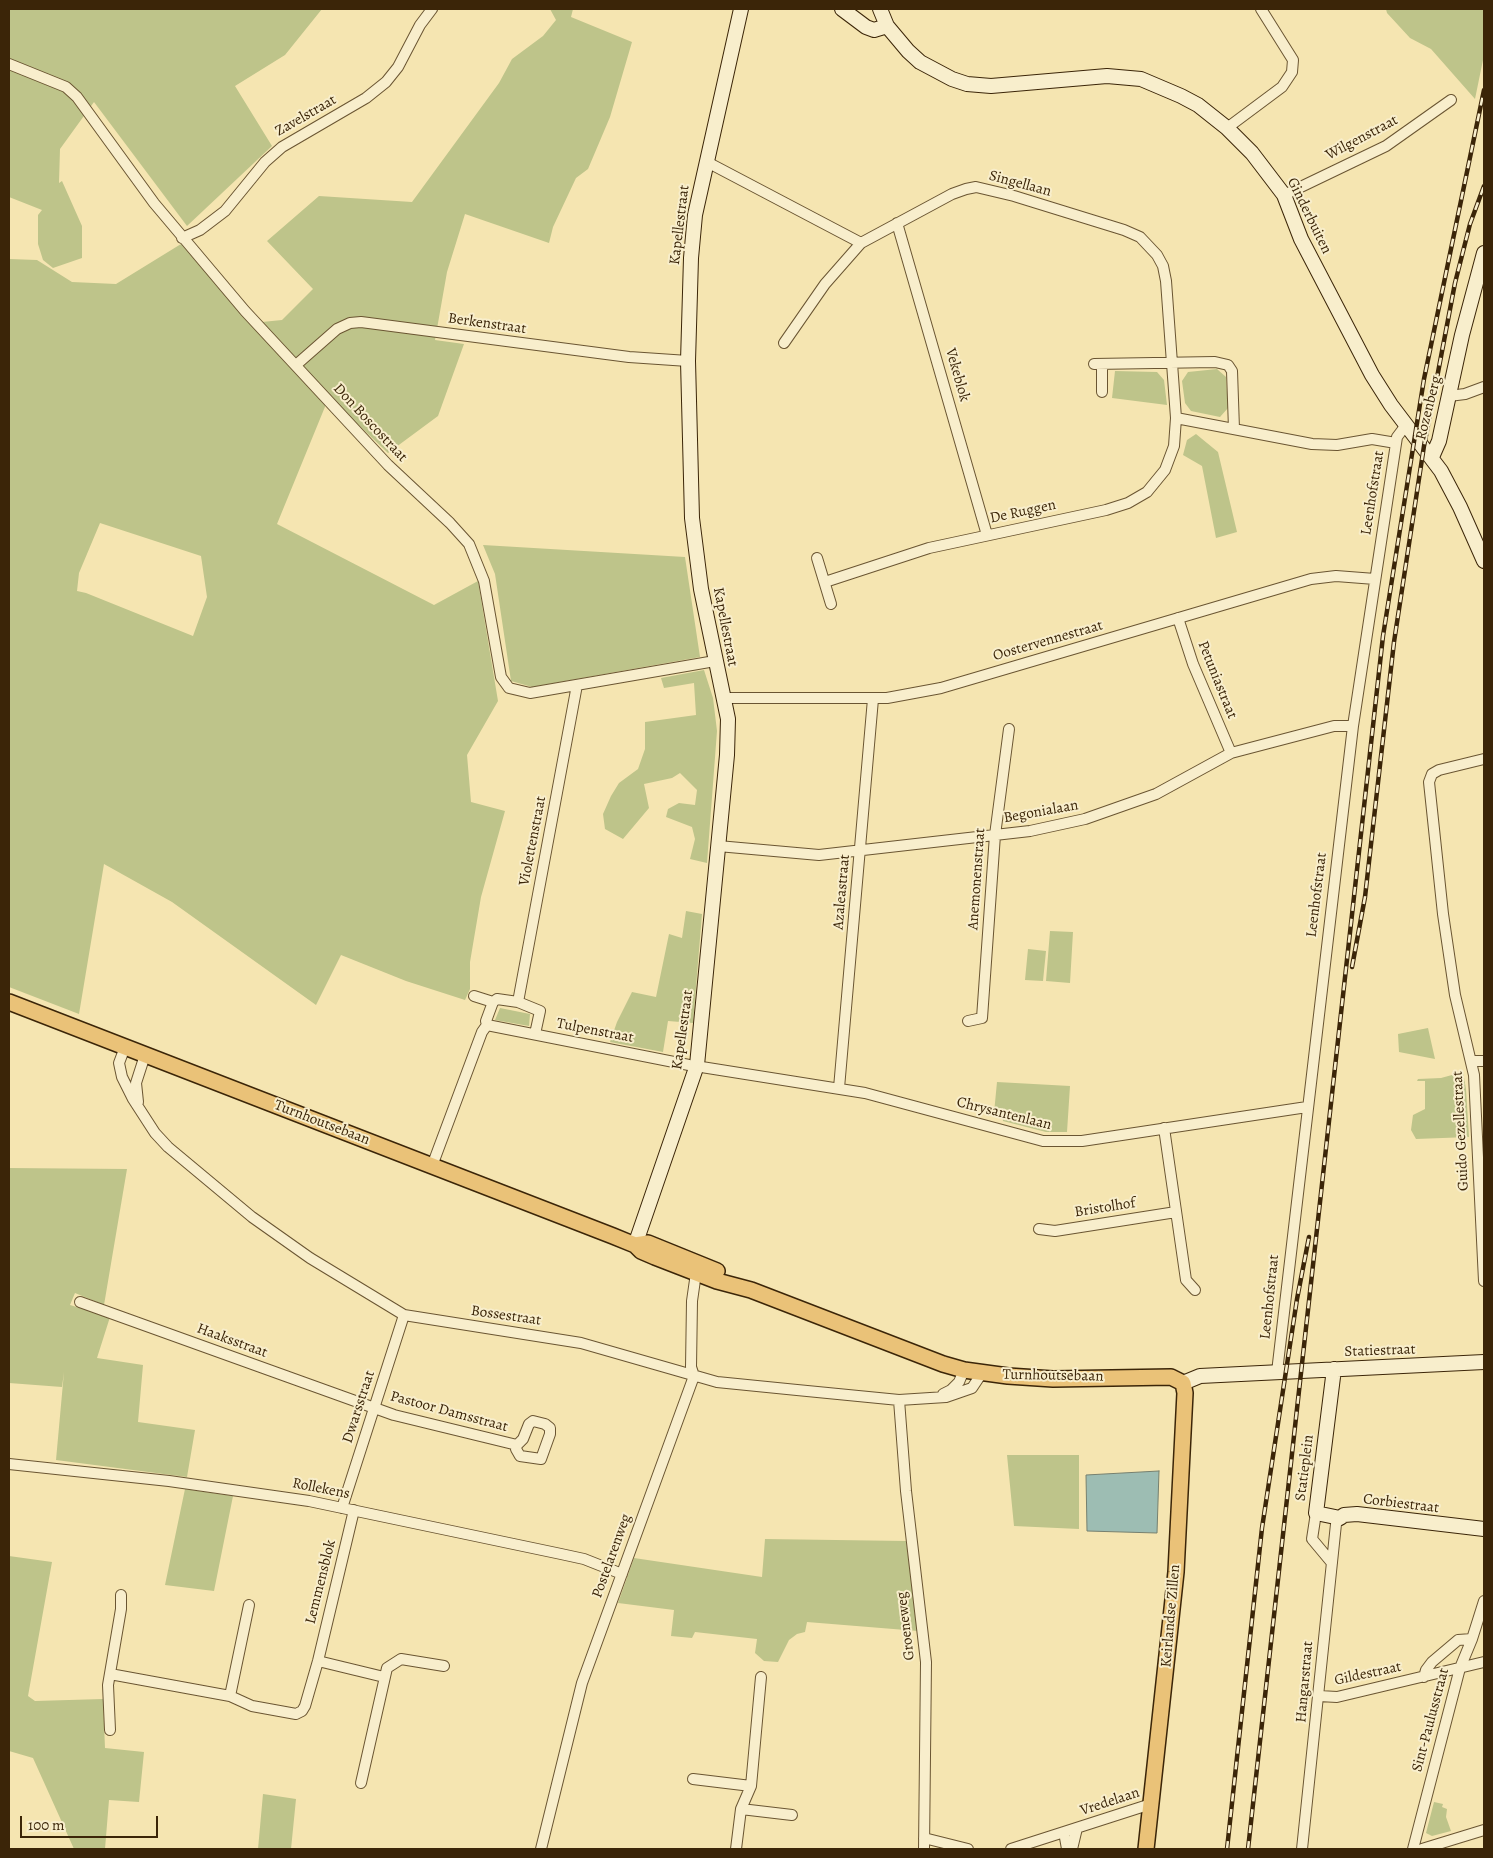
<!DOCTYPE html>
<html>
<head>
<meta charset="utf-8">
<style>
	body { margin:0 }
	#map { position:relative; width:1493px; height:1858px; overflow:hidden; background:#f5e5b1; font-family:Alegreya,serif }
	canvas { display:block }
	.frame { position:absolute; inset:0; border:10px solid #3b2508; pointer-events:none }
	.scale { position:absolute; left:20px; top:1816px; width:138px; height:22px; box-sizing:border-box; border:2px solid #3b2508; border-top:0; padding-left:6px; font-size:15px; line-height:18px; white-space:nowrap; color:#3b2508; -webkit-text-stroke:4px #f8eecc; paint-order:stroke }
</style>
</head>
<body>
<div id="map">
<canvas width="1493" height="1858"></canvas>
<div class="frame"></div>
<div class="scale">100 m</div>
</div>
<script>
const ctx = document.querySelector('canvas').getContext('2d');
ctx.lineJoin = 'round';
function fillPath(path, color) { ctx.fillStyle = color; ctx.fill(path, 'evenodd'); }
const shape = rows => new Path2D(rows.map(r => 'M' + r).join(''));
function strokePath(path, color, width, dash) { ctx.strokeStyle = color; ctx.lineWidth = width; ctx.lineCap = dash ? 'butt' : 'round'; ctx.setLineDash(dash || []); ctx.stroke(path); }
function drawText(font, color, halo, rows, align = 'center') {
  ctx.font = font + ' Alegreya,serif'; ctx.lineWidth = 4; ctx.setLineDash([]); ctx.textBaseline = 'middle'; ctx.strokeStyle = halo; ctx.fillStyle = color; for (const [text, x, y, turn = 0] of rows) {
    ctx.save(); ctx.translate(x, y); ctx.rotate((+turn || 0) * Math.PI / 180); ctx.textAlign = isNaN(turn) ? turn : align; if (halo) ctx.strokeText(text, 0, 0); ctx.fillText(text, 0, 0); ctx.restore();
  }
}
fillPath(shape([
	[9,9,322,9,285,55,235,86,272,146,187,226,94,102,60,149,59,183,62,181,82,226,82,258,53,268,43,260,38,244,38,215,42,210,9,197],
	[550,9,573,9,571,17,632,42,610,117,588,169,576,178,553,227,549,243,465,214,447,272,435,340,464,344,438,416,388,453,329,397,277,524,434,605,478,581,498,701,467,755,471,802,505,811,481,897,470,962,470,989,465,1000,406,981,341,955,316,1005,172,902,104,864,79,1014,9,987,9,259,37,260,72,282,116,284,181,244,253,327,262,322,282,320,313,289,267,241,319,196,412,202,499,83,512,59,543,36,556,20],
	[100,523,201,556,207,597,193,636,86,593,77,591,79,573],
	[1386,9,1484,9,1484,55,1475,99,1431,49,1410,38,1387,13],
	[1217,369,1226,377,1228,408,1220,417,1191,411,1185,403,1182,381,1188,372],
	[1115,371,1157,372,1164,380,1167,405,1112,398],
	[1196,434,1218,452,1237,532,1216,538,1202,466,1183,455,1187,440],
	[483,545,685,557,700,657,532,687,511,681,495,574],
	[704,670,713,698,717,731,707,863,690,859,695,839,692,827,666,817,668,809,679,803,695,805,697,790,680,773,672,778,644,784,649,808,623,839,605,829,603,814,611,796,619,783,638,769,645,749,645,722,696,715,694,683,664,688,661,678],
	[686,911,702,914,693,1023,668,1021,663,1052,610,1042,617,1022,632,992,656,997,669,934,682,938],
	[1050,931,1073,932,1070,983,1046,981],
	[1028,949,1046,951,1043,981,1025,980],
	[500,1008,530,1014,529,1026,495,1020],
	[1428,1028,1435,1059,1399,1052,1398,1034],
	[1463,1072,1466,1089,1469,1137,1416,1139,1411,1130,1413,1115,1425,1109,1425,1081,1417,1081,1418,1079,1441,1078],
	[997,1082,1070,1086,1067,1132,1046,1132,1003,1121,1002,1114,994,1113],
	[9,1168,127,1169,104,1305,75,1293,70,1305,110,1317,97,1358,143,1365,138,1422,195,1430,187,1477,56,1460,64,1372,62,1387,9,1383],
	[1007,1455,1079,1455,1079,1529,1014,1526],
	[185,1489,233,1496,214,1591,165,1585],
	[765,1539,906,1541,918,1631,807,1622,805,1632,797,1634,789,1640,778,1662,764,1661,755,1653,757,1639,695,1632,692,1638,671,1636,674,1610,618,1603,634,1558,762,1577],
	[9,1556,52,1562,28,1696,35,1701,103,1699,105,1748,144,1752,139,1802,109,1800,105,1849,74,1849,33,1758,9,1751],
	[263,1794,296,1799,291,1849,258,1849],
	[1434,1802,1443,1804,1442,1807,1447,1809,1446,1817,1451,1831,1432,1836,1426,1833]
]), '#bec48a');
const water = shape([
	[1159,1471,1157,1533,1087,1531,1086,1475,1159,1471]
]);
fillPath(water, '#9dbdb3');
strokePath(water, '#76806f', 1);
const street = shape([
	[9,64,66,87,77,97,154,203,245,311,388,465,450,523,469,544,484,581,501,677,509,688,530,693,715,661],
	[1227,128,1282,87,1292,72,1293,60,1261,9],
	[707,162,861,243],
	[1284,195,1386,146,1451,100],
	[897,223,987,535],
	[182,238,200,230,225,211,265,162,282,147,366,98,386,82,398,67,420,25,432,9],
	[784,343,825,284,861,243,952,194,966,189,976,187,1014,196,1124,230,1140,237,1157,255,1163,266,1166,281,1176,418,1174,446,1165,470,1147,492,1128,503,1106,510,929,548,825,582],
	[1094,364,1215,362,1228,365,1232,371,1234,429],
	[296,365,337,329,350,323,361,322,629,357,688,361],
	[1102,392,1102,364],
	[1449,396,1465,394,1484,387],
	[1176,418,1312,444,1337,445,1372,439,1396,443],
	[817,558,831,604],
	[1178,618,1193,664,1231,753],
	[723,698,887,698,941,688,1311,579,1336,576,1375,579],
	[1484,759,1439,770,1432,774,1429,782,1443,914,1455,995,1474,1075,1484,1281],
	[718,846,819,855,1030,831,1085,819,1156,794,1231,753,1334,726,1353,726],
	[474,996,493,1002],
	[493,1002,497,999,518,1002,540,1011,535,1034],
	[518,1002,577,685],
	[968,1021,982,1018,995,835,1009,729],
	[487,1025,689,1065,865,1093,1043,1141,1082,1141,1307,1107],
	[125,1047,119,1063,122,1077,133,1099,155,1133,168,1147,252,1217,310,1258,404,1315,581,1343,717,1382,797,1390,899,1400,946,1397,972,1388,982,1373],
	[1472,1061,1484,1061],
	[839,1088,873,699],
	[138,1102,136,1083,145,1055],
	[1164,1128,1186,1280,1195,1290],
	[432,1166,482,1032,487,1025,486,1021,493,1002],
	[1039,1229,1055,1231,1176,1212],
	[80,1302,394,1415,517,1445,523,1439,529,1424,533,1421,545,1424,550,1428,550,1434,541,1459,520,1456,516,1449,517,1445],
	[1277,1372,1353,726,1397,437,1406,425],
	[943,1394,951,1390,959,1382,964,1370],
	[899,1400,906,1491,926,1662,924,1849],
	[9,1464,169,1481,309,1501,561,1554,584,1559,622,1574],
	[342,1508,404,1315],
	[1316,1513,1312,1539,1332,1563],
	[318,1661,384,1677],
	[110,1674,230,1696,252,1706,296,1714,302,1711,305,1706,318,1661,354,1510],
	[1424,1677,1426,1670,1432,1662,1458,1640,1472,1639],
	[230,1696,249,1605],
	[1319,1696,1337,1697,1484,1662],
	[110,1730,108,1685,121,1609,121,1595],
	[693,1779,751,1786],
	[361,1783,387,1668,401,1659,444,1666],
	[741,1809,792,1815],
	[1064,1832,1067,1849],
	[924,1838,968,1849],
	[541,1849,582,1683,694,1376,691,1367,692,1301,696,1273],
	[736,1849,741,1809,751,1786,761,1677],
	[1011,1849,1151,1804],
	[1072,1849,1077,1828],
	[1302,1849,1336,1524,1340,1518],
	[1413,1849,1460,1668,1472,1639,1484,1601],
	[1422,1849,1484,1830]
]);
const secondary = shape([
	[842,9,866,27,874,30,887,26],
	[880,9,887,26,908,51,920,62,952,79,967,84,991,86,1107,76,1141,79,1181,96,1198,105,1227,128,1252,153,1284,195,1301,239,1372,375,1391,405,1441,471,1460,507,1484,561],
	[1432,457,1439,441,1462,335,1484,253],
	[635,1245,697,1065,727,755,728,719,701,589,692,518,688,361,691,258,695,215,741,9],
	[1334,1369,1316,1513,1340,1518,1344,1515,1357,1514,1484,1529],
	[1183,1383,1200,1376,1484,1362]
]);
const primary = shape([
	[9,1002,613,1236,635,1245,641,1251,655,1257,717,1281,751,1290,943,1364,964,1370,1008,1376,1053,1379,1171,1377,1183,1383,1185,1393,1176,1572,1146,1849],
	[635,1245,648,1243,717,1271]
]);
strokePath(street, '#6a5532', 12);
strokePath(secondary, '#3b2508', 16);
strokePath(primary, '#3b2508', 18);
strokePath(street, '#f8eecc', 10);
strokePath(secondary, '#f8eecc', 14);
strokePath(primary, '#eac278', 15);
const rail = shape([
	[1352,967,1365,897,1394,642,1424,446,1455,283,1470,224,1484,186],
	[1227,1849,1262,1528,1297,1299,1309,1237],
	[1248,1849,1383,636,1424,379,1484,90]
]);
strokePath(rail, '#3b2508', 4.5);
strokePath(rail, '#f8eecc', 2.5, [8]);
drawText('15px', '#3b2508', '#f8eecc', [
	["Zavelstraat",306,116,-30],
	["Wilgenstraat",1362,138,-28],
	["Singellaan",1020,184,15],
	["Ginderbuiten",1309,216,64],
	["Kapellestraat",680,225,-83],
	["Berkenstraat",487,324,8],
	["Vekeblok",957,375,74],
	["Rozenberg",1429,408,-76],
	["Don Boscostraat",370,423,47],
	["Leenhofstraat",1373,493,-81],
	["De Ruggen",1023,512,-12],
	["Kapellestraat",725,627,79],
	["Oostervennestraat",1048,641,-16],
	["Petuniastraat",1217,680,68],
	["Begonialaan",1041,812,-10],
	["Violettenstraat",533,841,-79],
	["Anemonenstraat",977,879,-86],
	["Azaleastraat",842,892,-85],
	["Leenhofstraat",1317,895,-83],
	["Kapellestraat",683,1030,-82],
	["Tulpenstraat",595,1031,11],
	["Chrysantenlaan",1004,1114,14],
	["Turnhoutsebaan",322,1123,21],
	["Guido Gezellestraat",1461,1131,-93],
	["Bristolhof",1105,1208,-9],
	["Leenhofstraat",1270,1297,-84],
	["Bossestraat",506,1316,8],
	["Haaksstraat",232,1341,20],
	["Statiestraat",1380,1351,-2],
	["Turnhoutsebaan",1053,1376,1],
	["Dwarsstraat",359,1407,-72],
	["Pastoor Damsstraat",449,1412,15],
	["Statieplein",1305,1468,-83],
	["Rollekens",321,1489,11],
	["Corbiestraat",1401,1504,7],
	["Postelarenweg",612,1556,-70],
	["Lemmensblok",321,1582,-76],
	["Keirlandse Zillen",1171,1616,-85],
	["Groeneweg",906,1626,-97],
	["Gildestraat",1368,1674,-12],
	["Hangarstraat",1305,1682,-85],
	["Sint-Paulusstraat",1431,1720,-75],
	["Vredelaan",1110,1802,-18]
]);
</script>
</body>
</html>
